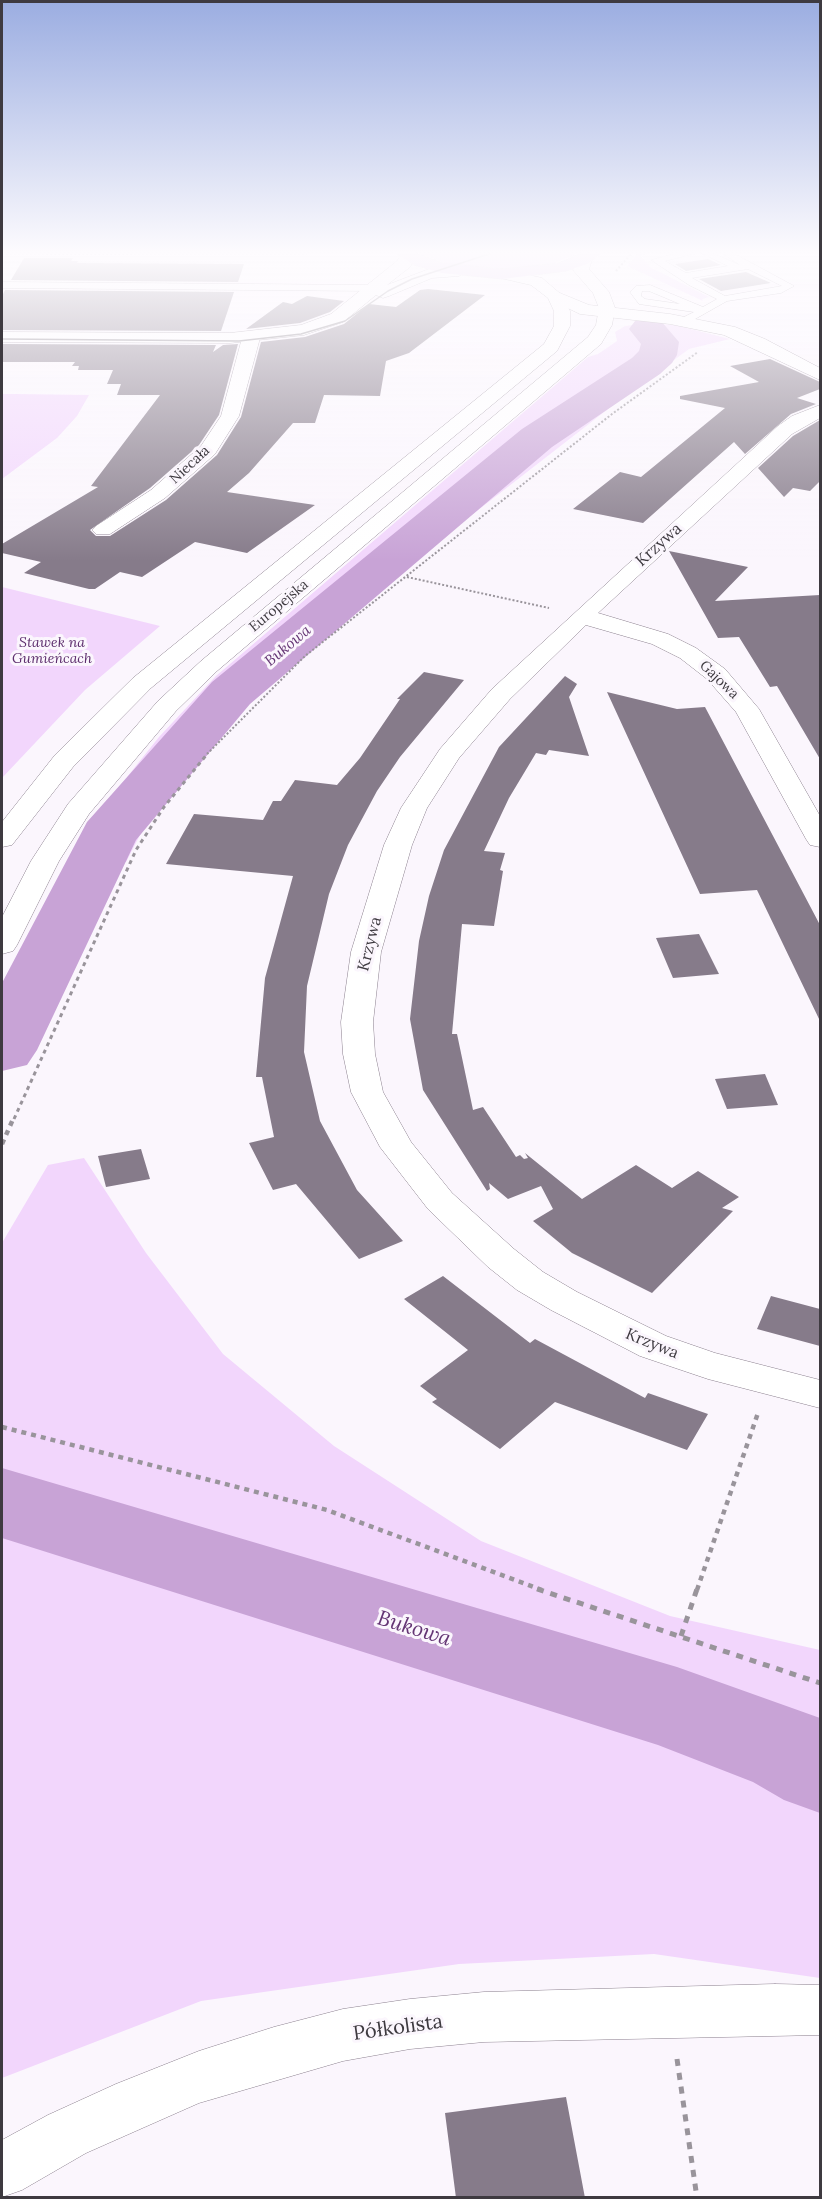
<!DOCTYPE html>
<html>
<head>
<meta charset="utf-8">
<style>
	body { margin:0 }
	#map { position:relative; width:822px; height:2199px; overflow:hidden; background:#fbf6fd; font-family:Lora,serif }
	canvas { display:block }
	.frame { position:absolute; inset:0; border:3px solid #3e3a40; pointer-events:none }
</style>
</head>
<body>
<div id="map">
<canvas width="822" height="2199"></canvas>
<div class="frame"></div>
</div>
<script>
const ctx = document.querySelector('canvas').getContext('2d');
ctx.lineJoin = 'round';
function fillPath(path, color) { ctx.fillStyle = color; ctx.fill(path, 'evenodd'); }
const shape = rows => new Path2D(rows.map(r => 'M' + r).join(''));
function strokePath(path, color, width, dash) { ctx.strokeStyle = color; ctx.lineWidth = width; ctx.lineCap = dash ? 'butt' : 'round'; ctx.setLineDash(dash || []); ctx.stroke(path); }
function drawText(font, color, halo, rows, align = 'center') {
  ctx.font = font + ' Lora,serif'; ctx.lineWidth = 6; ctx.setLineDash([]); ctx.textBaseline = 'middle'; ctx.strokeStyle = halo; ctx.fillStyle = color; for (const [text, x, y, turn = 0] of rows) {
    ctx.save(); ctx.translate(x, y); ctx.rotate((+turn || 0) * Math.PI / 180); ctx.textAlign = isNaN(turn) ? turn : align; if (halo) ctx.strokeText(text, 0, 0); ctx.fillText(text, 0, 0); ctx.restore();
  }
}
fillPath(shape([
	[419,253,578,253,555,263,508,269,447,264],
	[638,253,652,253,640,255,650,267,709,297,702,299,703,301,627,266],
	[647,323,675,325,730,339,689,349,612,406,365,598,203,741,168,781,126,862,69,863,107,802,159,737,216,676,588,357,598,354,617,341,615,332,625,326],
	[2,394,16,394,89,395,77,416,57,438,2,479],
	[2,587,160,626,85,690,2,778],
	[84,1158,146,1253,223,1354,334,1446,481,1541,670,1616,820,1650,820,1978,654,1954,459,1964,201,2001,2,2078,2,1243,48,1165]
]), '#f2d6fc');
fillPath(shape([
	[648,318,661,321,679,342,677,355,672,363,660,374,552,447,250,704,136,840,37,1050,27,1065,2,1071,2,983,87,822,212,682,522,429,632,358,639,351,641,344,629,329,635,321,648,318],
	[2,1468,677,1667,820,1718,820,1813,784,1800,753,1782,658,1745,2,1538,2,1468]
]), '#c8a3d6');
fillPath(shape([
	[24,258,73,258,71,261,78,261,77,263,244,264,238,282,11,280],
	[708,259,721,265,686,271,675,264],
	[746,272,771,283,721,291,699,279],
	[428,289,485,295,409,353,386,361,380,396,324,395,315,423,293,423,249,473,227,492,315,505,247,553,195,542,142,577,120,572,95,589,89,589,24,573,41,562,2,553,2,544,98,487,91,486,160,395,117,395,121,384,107,384,113,370,78,370,79,366,72,366,75,362,2,362,2,344,216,345,213,352,223,345,238,344,219,415,199,445,150,488,90,530,96,536,110,536,166,500,217,455,241,417,261,342,305,337,344,324,369,304,396,307,420,290],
	[5,290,234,292,221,331,2,330,2,296],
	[307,296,344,301,330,312,300,323,246,329,283,302,292,304],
	[770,359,820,382,820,389,797,398,816,404,791,414,745,454,734,442,643,523,573,509,620,472,641,477,725,408,680,399,680,396,759,382,730,366],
	[820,420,820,481,810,491,793,488,784,497,758,468,793,436],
	[669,551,748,567,715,601,820,595,820,759,777,686,770,687,739,637,718,638],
	[424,672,464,680,400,757,377,791,348,845,329,894,307,986,304,1052,320,1121,357,1190,403,1241,359,1259,296,1184,273,1190,249,1143,274,1137,262,1077,256,1077,265,978,293,876,166,864,194,814,263,820,273,801,281,801,295,780,337,785,360,758,400,699,397,699],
	[565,676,577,684,569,697,589,756,549,750,546,755,536,753,509,798,484,851,505,853,500,870,503,871,494,926,462,924,452,1034,457,1034,473,1110,483,1107,516,1157,520,1155,524,1159,528,1158,525,1153,582,1199,636,1165,672,1188,698,1171,739,1197,722,1208,733,1211,652,1293,572,1253,533,1221,553,1209,541,1186,508,1199,489,1183,490,1189,487,1191,423,1090,410,1019,419,941,429,896,444,850,499,747],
	[607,692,677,709,705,707,820,925,820,1021,757,890,700,894],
	[699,934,719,974,673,978,656,938],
	[765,1074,778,1105,727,1109,715,1079],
	[141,1149,150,1179,106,1187,98,1156],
	[443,1276,530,1343,535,1339,645,1398,648,1393,708,1414,687,1450,555,1402,500,1449,432,1402,437,1399,420,1386,468,1350,404,1299],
	[771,1296,820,1309,820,1346,757,1329],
	[566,2097,585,2198,456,2198,445,2113]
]), '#867b8a');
const service = shape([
	[678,253,697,253,665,261,686,273,728,266,701,253,712,253,740,265,722,253,733,253,794,286,781,293,727,301,688,323,680,323,680,319,694,312,639,304,630,292,636,286,650,285,703,307,717,299,689,285,651,260,678,253],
	[748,269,782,286,725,296,692,278,748,269],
	[642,291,649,291,680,304,645,299,641,296,642,291],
	[2,282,374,285,379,288,374,291,2,288,2,282]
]);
const minor = shape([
	[555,291,589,305,670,314,735,327,765,339,820,368,820,380,724,335,670,324,580,314,549,299,547,296,549,293,555,291],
	[251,333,260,338,239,416,215,454,165,498,110,534,96,534,92,530,96,526,151,490,201,446,221,416,242,338,251,333],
	[820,405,820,418,792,434,598,613,668,634,696,648,725,669,759,709,820,816,820,847,810,845,806,839,736,712,707,679,680,658,652,644,586,625,510,699,459,758,427,808,412,845,381,952,373,1022,375,1054,383,1092,411,1142,452,1193,514,1249,543,1272,577,1292,666,1336,715,1353,820,1380,820,1408,708,1379,640,1356,551,1310,517,1290,488,1267,428,1209,380,1147,351,1092,343,1054,341,1022,351,952,384,845,401,808,440,749,492,689,778,426,792,416,820,405],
	[775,1984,820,1985,820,2035,484,2042,410,2049,343,2061,199,2103,86,2153,22,2190,2,2197,2,2140,48,2115,116,2084,199,2051,274,2027,343,2009,410,1999,484,1992,775,1984]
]);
const tertiary = shape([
	[402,253,414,253,416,256,410,267,387,285,429,269,459,266,467,271,459,276,432,278,389,296,383,298,376,295,343,322,304,335,230,343,2,342,2,332,230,333,301,325,331,314,397,261,402,253]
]);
const secondary = shape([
	[584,255,592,260,589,269,609,292,615,308,612,325,601,344,217,671,176,711,89,814,59,861,17,945,13,951,2,954,2,917,31,861,68,804,158,701,201,661,588,337,596,325,599,308,593,293,573,270,578,257,584,255],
	[502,269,542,278,563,296,570,311,570,326,557,351,151,688,73,767,12,845,2,847,2,822,55,755,133,678,544,344,554,326,554,311,548,298,531,285,496,277,494,274,502,269]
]);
const primary = shape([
	[396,253,415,253,443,263,502,269,558,263,583,253,601,253,587,264,566,271,502,279,442,273,414,265,396,253]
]);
strokePath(service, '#8c818f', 1);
strokePath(minor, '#8c818f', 1);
strokePath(tertiary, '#8c818f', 1);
strokePath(secondary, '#8c818f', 1);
strokePath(primary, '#d5d4d5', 1);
strokePath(shape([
	[2,254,351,253],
	[616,271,631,254],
	[407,577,549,608],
	[207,754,305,656,612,414,698,352]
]), '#99949b', 2, [2, 2]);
strokePath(shape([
	[14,1119,136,850,164,807,208,753]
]), '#99949b', 3, [4, 4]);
strokePath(shape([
	[2,1144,14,1117],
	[2,1427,327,1510,542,1590],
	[697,1590,758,1413]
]), '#99949b', 4.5, [5, 5]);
strokePath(shape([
	[537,1589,820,1683],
	[681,1636,697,1589],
	[677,2059,697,2198]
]), '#99949b', 5, [7, 7]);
fillPath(service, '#fff');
fillPath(minor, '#fff');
fillPath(tertiary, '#fff');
fillPath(secondary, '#fff');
fillPath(primary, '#e3c8ee');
strokePath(shape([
	[2,339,239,341,301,334,345,321,388,291,412,279,492,253]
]), '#858087', 1.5);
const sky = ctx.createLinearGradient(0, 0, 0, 561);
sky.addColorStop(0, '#9bade1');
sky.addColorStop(0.45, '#fdfbfe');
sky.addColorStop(1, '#fdfbfe00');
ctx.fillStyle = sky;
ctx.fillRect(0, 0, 822, 561);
drawText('14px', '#3e3a40', '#fbf6fd', [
	["Niecała",190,465,-43],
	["Europejska",279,606,-40],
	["Gajowa",719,680,44]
]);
drawText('italic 14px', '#5d2e6d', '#fbf6fd', [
	["Stawek na",52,643],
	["Gumieńcach",52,659]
]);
drawText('italic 15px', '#643574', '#fbf6fd', [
	["Bukowa",288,646,-40]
]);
drawText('16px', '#3e3a40', '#fbf6fd', [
	["Krzywa",659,545,-42],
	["Krzywa",370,944,-76],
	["Krzywa",652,1344,22]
]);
drawText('20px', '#3e3a40', '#fbf6fd', [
	["Półkolista",398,2028,-8]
]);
drawText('italic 21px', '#643574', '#fbf6fd', [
	["Bukowa",414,1629,17]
]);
</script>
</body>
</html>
